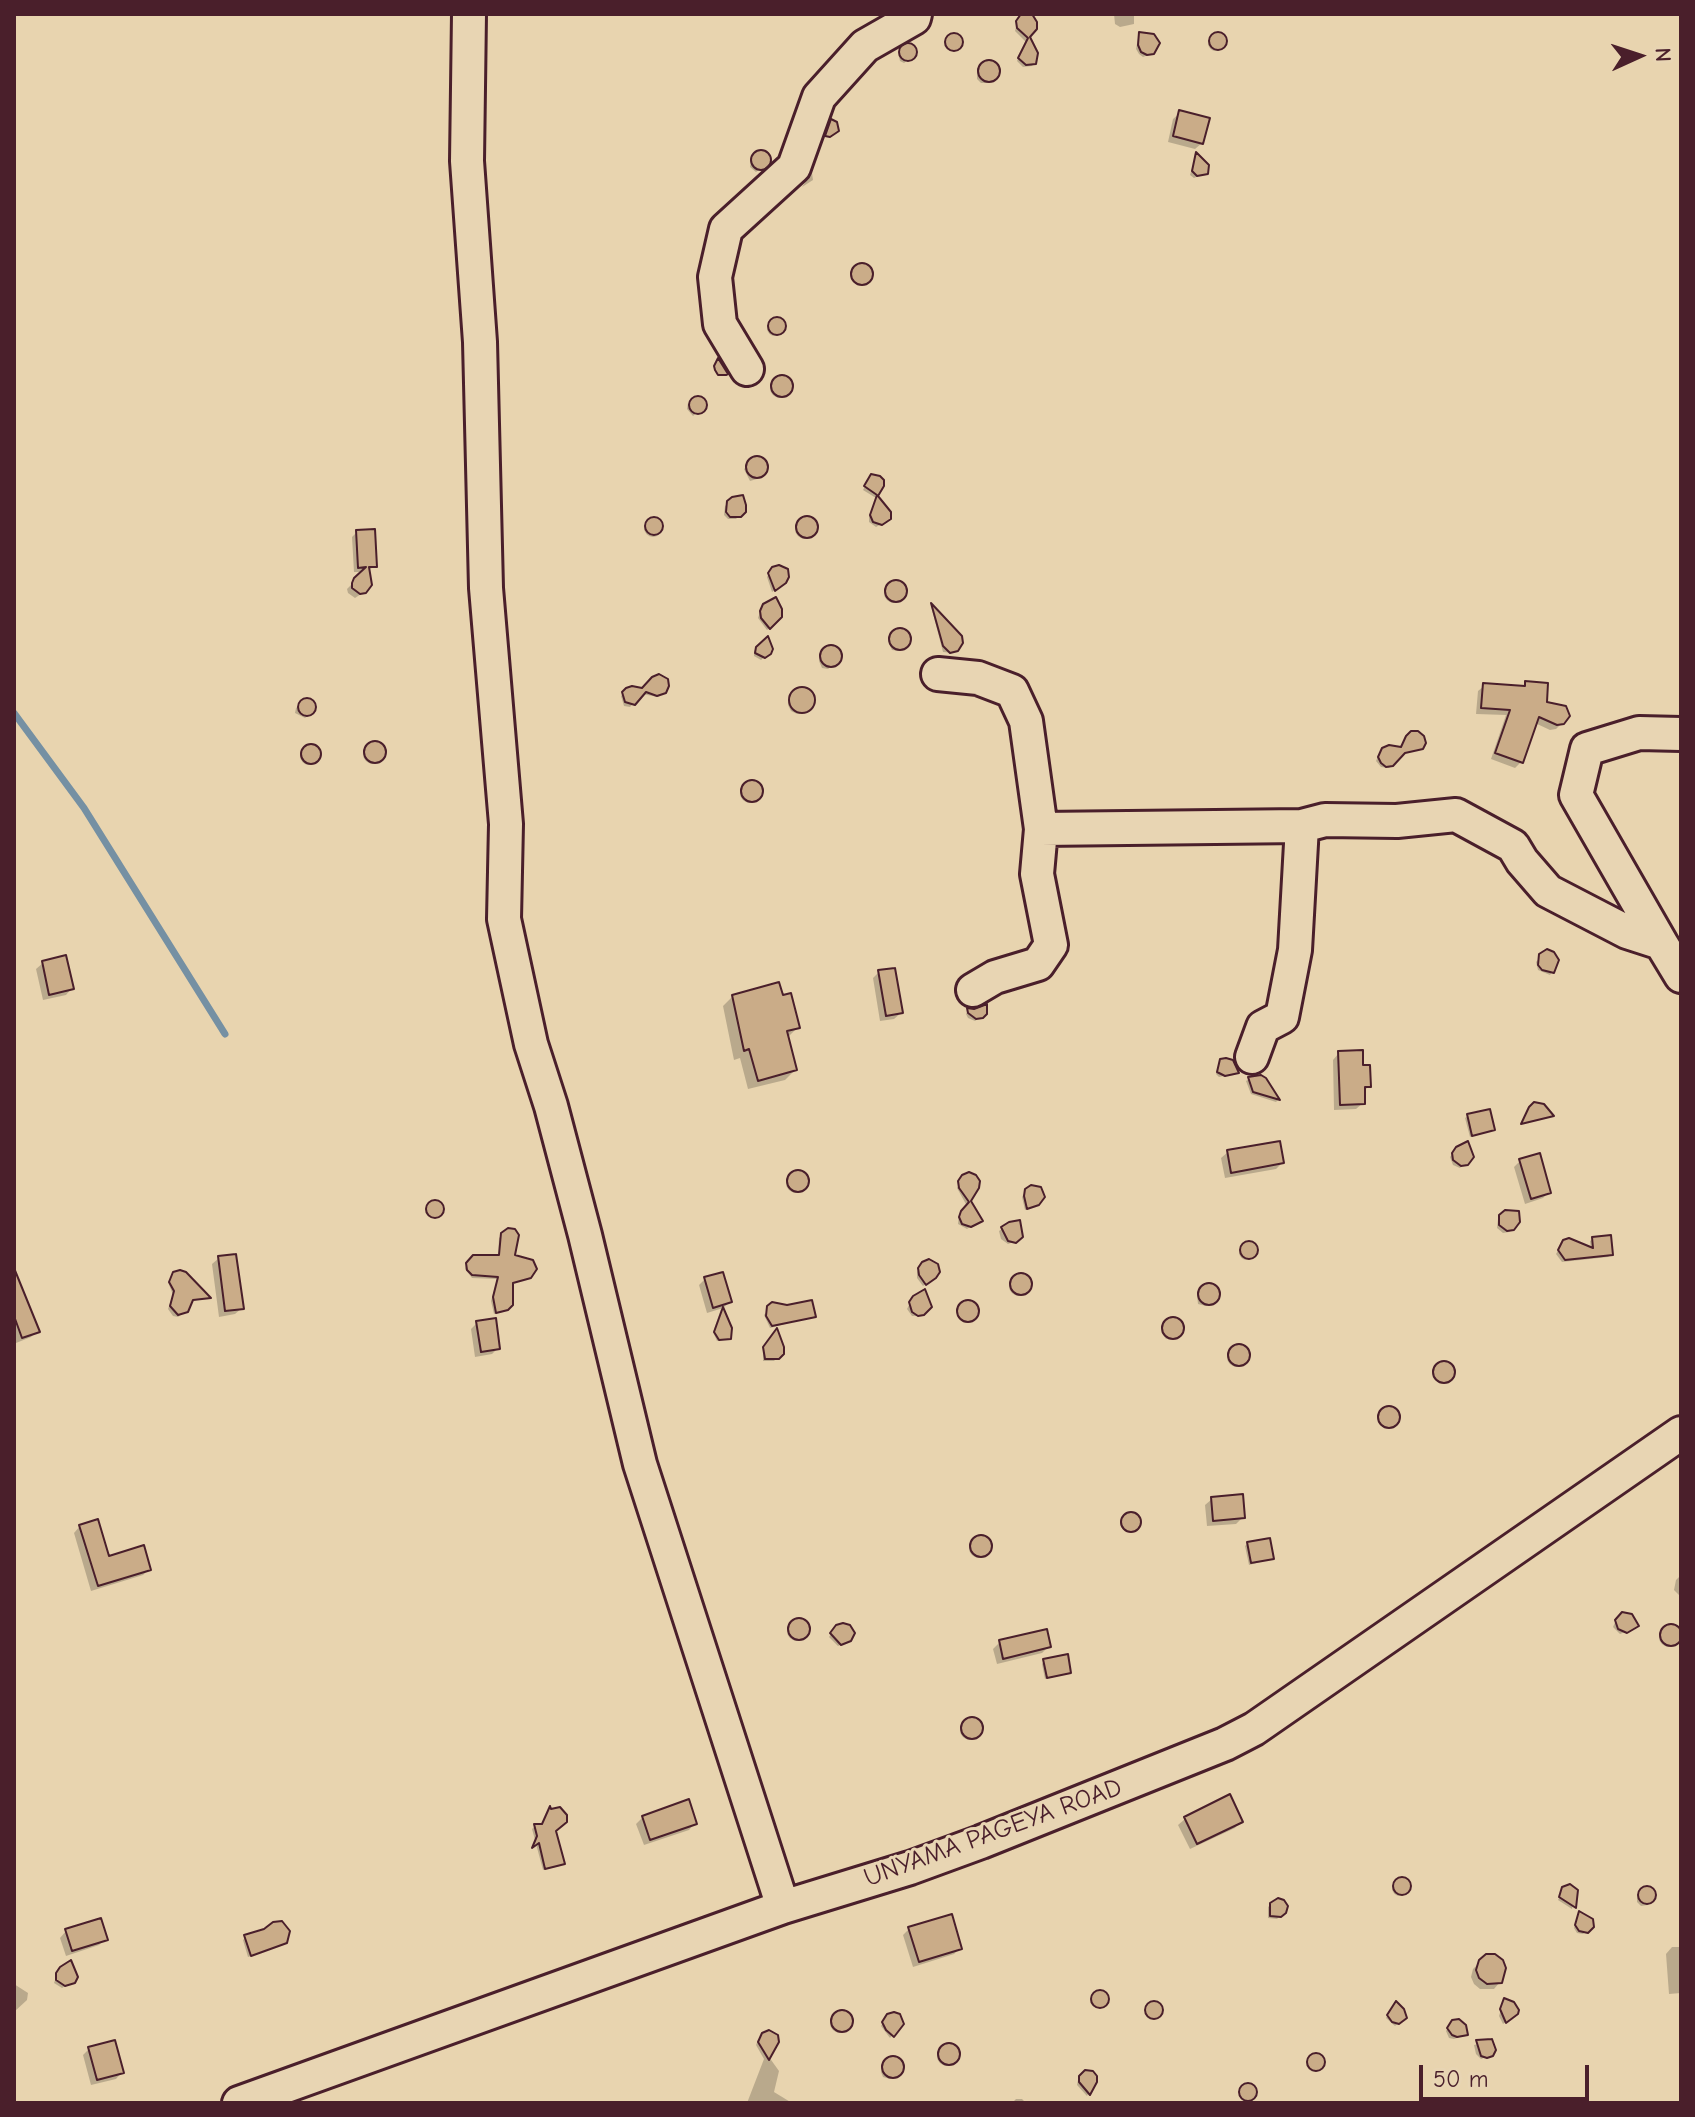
<!DOCTYPE html>
<html>
<head>
<meta charset="utf-8">
<style>
	body { margin:0 }
	#map { position:relative; width:1695px; height:2117px; overflow:hidden; background:#e8d4af; font-family:"Comic Neue",sans-serif }
	canvas { display:block }
	.frame { position:absolute; inset:0; border:16px solid #4a1f2b; pointer-events:none }
	.north { position:absolute; left:1599px; top:16px; width:80px; height:80px; -webkit-text-stroke:6px #e8d5b3; paint-order:stroke; rotate:87deg; font-size:22px; font-weight:700; line-height:32px; text-align:center; color:#4a1f2b }
	.north::after { content:''; display:block; margin:auto; width:28px; height:36px; background:#4a1f2b; clip-path:polygon(50% 0,100% 100%,50% 72%,0 100%) }
	.scale { position:absolute; left:1419px; top:2065px; width:170px; height:36px; box-sizing:border-box; border:4px solid #4a1f2b; border-top:0; padding-left:10px; font-size:24px; line-height:28px; white-space:nowrap; color:#4a1f2b; -webkit-text-stroke:6px #e8d5b3; paint-order:stroke }
</style>
</head>
<body>
<div id="map">
<canvas width="1695" height="2117"></canvas>
<div class="frame"></div>
<div class="north">N</div>
<div class="scale">50 m</div>
</div>
<script>
const ctx = document.querySelector('canvas').getContext('2d');
ctx.lineJoin = 'round';
function fillPath(path, color) { ctx.fillStyle = color; ctx.fill(path, 'evenodd'); }
const shape = rows => new Path2D(rows.map(r => 'M' + r).join(''));
function strokePath(path, color, width, dash) { ctx.strokeStyle = color; ctx.lineWidth = width; ctx.lineCap = dash ? 'butt' : 'round'; ctx.setLineDash(dash || []); ctx.stroke(path); }
function drawText(font, color, halo, rows, align = 'center') {
  ctx.font = font + ' "Comic Neue",sans-serif'; ctx.lineWidth = 6; ctx.setLineDash([]); ctx.textBaseline = 'middle'; ctx.strokeStyle = halo; ctx.fillStyle = color; for (const [text, x, y, turn = 0] of rows) {
    ctx.save(); ctx.translate(x, y); ctx.rotate((+turn || 0) * Math.PI / 180); ctx.textAlign = isNaN(turn) ? turn : align; if (halo) ctx.strokeText(text, 0, 0); ctx.fillText(text, 0, 0); ctx.restore();
  }
}
fillPath(shape([
	[1114,14,1134,14,1134,24,1120,27,1115,24],
	[1018,20,1028,37,1034,63,1032,66,1023,67,1017,61,1026,42,1015,31],
	[1139,34,1151,54,1143,57,1139,54,1136,49],
	'1208 43a8 8 0 1 1 16 0a8 8 0 1 1-16 0Z',
	'944 43a8 8 0 1 1 16 0a8 8 0 1 1-16 0Z',
	[910,45,915,50,913,56,904,63,900,61,898,53],
	[992,63,999,68,997,76,989,83,981,83,977,79,977,68],
	[1180,113,1202,143,1195,149,1168,142,1173,119],
	[761,151,767,153,771,160,756,172,750,167,752,157],
	[1196,155,1206,173,1194,178,1190,175],
	[812,173,813,180,802,187,811,174],
	'850 275a10 10 0 1 1 20 0a10 10 0 1 1-20 0Z',
	'767 328a8 8 0 1 1 16 0a8 8 0 1 1-16 0Z',
	'770 388a10 10 0 1 1 20 0a10 10 0 1 1-20 0Z',
	[696,398,702,399,705,405,693,416,687,409,688,403],
	[757,458,762,460,765,468,757,479,750,481,744,469],
	[869,479,882,486,876,496,888,509,887,521,876,527,869,522,869,516,876,498,863,490],
	[733,499,744,511,736,519,728,519,724,515,725,506],
	'795 529a10 10 0 1 1 20 0a10 10 0 1 1-20 0Z',
	'644 528a9 9 0 1 1 18 0a9 9 0 1 1-18 0Z',
	[357,532,375,566,367,571,364,592,355,598,348,593,347,589,364,572,354,572,352,537],
	[770,572,781,585,772,592,767,577],
	'884 593a10 10 0 1 1 20 0a10 10 0 1 1-20 0Z',
	[931,606,960,637,960,646,953,653,943,652],
	[761,609,778,619,767,630,758,618],
	[900,629,909,637,900,651,892,650,888,641],
	[767,639,771,651,761,660,754,656,754,651],
	[828,648,838,651,839,660,828,669,822,668,819,661,820,655],
	[1526,683,1545,704,1567,718,1556,729,1550,730,1535,723,1521,762,1515,768,1491,759,1506,715,1476,714,1478,691,1484,686,1522,688],
	[629,688,666,689,658,697,642,694,630,707,624,706,621,696],
	[802,690,809,691,812,700,804,713,797,714,791,711,788,705,789,698],
	[307,699,314,705,313,712,305,718,295,713,296,708],
	[1412,733,1421,748,1401,755,1389,768,1381,767,1376,761,1380,752,1383,749,1400,749,1404,741],
	'363 754a10 10 0 1 1 20 0a10 10 0 1 1-20 0Z',
	'300 756a9 9 0 1 1 18 0a9 9 0 1 1-18 0Z',
	'740 793a10 10 0 1 1 20 0a10 10 0 1 1-20 0Z',
	[1545,952,1552,972,1550,975,1538,970,1536,962],
	[43,963,72,988,66,995,43,1000,36,969],
	[879,972,901,1013,894,1019,880,1021,873,978],
	[733,996,798,1027,788,1037,795,1070,785,1080,748,1089,740,1058,734,1060,723,1006],
	[968,1011,982,1016,975,1021,968,1018,966,1014],
	[1339,1053,1369,1086,1363,1092,1363,1103,1356,1109,1334,1110,1333,1060],
	[1220,1061,1237,1073,1219,1077,1216,1074],
	[1249,1079,1265,1080,1278,1100,1276,1102,1251,1094,1246,1081],
	[1468,1116,1493,1130,1470,1137,1465,1118],
	[1228,1152,1282,1163,1276,1169,1225,1178,1221,1158],
	[1454,1152,1471,1156,1460,1168,1453,1165,1450,1157],
	[1520,1161,1549,1192,1543,1198,1525,1204,1514,1167],
	'786 1183a10 10 0 1 1 20 0a10 10 0 1 1-20 0Z',
	[966,1175,968,1201,980,1220,967,1229,958,1224,959,1215,967,1206,957,1188],
	[1025,1192,1042,1199,1035,1207,1025,1210,1022,1197],
	'425 1210a8 8 0 1 1 16 0a8 8 0 1 1-16 0Z',
	[1506,1212,1516,1225,1509,1232,1503,1233,1497,1228,1498,1219],
	[1002,1229,1016,1241,1008,1244,1001,1239,999,1231],
	[508,1230,513,1257,529,1278,511,1284,511,1304,503,1312,494,1314,491,1301,497,1279,472,1278,465,1269,466,1264,474,1257,498,1257,499,1238],
	[1593,1239,1611,1254,1608,1257,1562,1262,1556,1254,1561,1245,1591,1249,1590,1241],
	'1239 1252a8 8 0 1 1 16 0a8 8 0 1 1-16 0Z',
	[219,1258,242,1308,235,1314,219,1317,212,1264],
	[920,1267,931,1280,923,1286,917,1278,917,1272],
	[174,1274,208,1298,191,1301,185,1312,178,1317,173,1316,168,1309,173,1295,168,1282],
	'1009 1286a10 10 0 1 1 20 0a10 10 0 1 1-20 0Z',
	[705,1279,730,1302,723,1308,707,1313,699,1285],
	[1212,1285,1217,1295,1215,1300,1206,1306,1198,1304,1197,1295,1200,1290],
	[14,1296,37,1331,31,1337,16,1343],
	[911,1301,929,1306,920,1316,912,1316,907,1309],
	'957 1313a10 10 0 1 1 20 0a10 10 0 1 1-20 0Z',
	[773,1304,814,1316,770,1328,764,1315],
	[721,1309,730,1328,729,1338,717,1341,713,1332],
	[1173,1319,1180,1322,1182,1329,1180,1334,1166,1339,1161,1332,1164,1324],
	[477,1323,498,1348,492,1354,475,1357,471,1329],
	[776,1331,782,1353,774,1361,763,1361,763,1348],
	'1227 1357a10 10 0 1 1 20 0a10 10 0 1 1-20 0Z',
	'1432 1373a10 10 0 1 1 20 0a10 10 0 1 1-20 0Z',
	'1377 1418a10 10 0 1 1 20 0a10 10 0 1 1-20 0Z',
	[1212,1499,1243,1517,1236,1524,1207,1526,1205,1505],
	'1120 1523a9 9 0 1 1 18 0a9 9 0 1 1-18 0Z',
	[80,1526,107,1558,149,1569,143,1575,91,1591,74,1533],
	'969 1548a10 10 0 1 1 20 0a10 10 0 1 1-20 0Z',
	[1248,1543,1272,1559,1249,1565,1245,1546],
	[1681,1575,1681,1595,1679,1595,1674,1590,1676,1580],
	[1617,1618,1635,1628,1620,1634,1613,1627],
	'787 1631a10 10 0 1 1 20 0a10 10 0 1 1-20 0Z',
	'1659 1637a10 10 0 1 1 20 0a10 10 0 1 1-20 0Z',
	[834,1630,849,1640,838,1646,829,1637],
	[1000,1642,1049,1646,1042,1653,997,1664,993,1649],
	[1044,1661,1069,1672,1045,1679,1042,1664],
	'960 1730a10 10 0 1 1 20 0a10 10 0 1 1-20 0Z',
	[1229,1797,1241,1821,1235,1828,1190,1849,1178,1825,1185,1819],
	[643,1817,695,1823,689,1830,644,1845,636,1824],
	[535,1826,554,1831,563,1863,560,1866,543,1870,536,1844,533,1846,535,1840,532,1829],
	'1392 1888a8 8 0 1 1 16 0a8 8 0 1 1-16 0Z',
	[1649,1888,1655,1895,1648,1905,1641,1906,1637,1902,1637,1896],
	[1563,1890,1576,1891,1572,1909,1558,1900],
	[1271,1904,1284,1912,1277,1919,1268,1918,1268,1907],
	[1580,1913,1592,1926,1583,1934,1577,1933,1574,1928],
	[909,1929,960,1948,954,1954,913,1967,903,1935],
	[66,1931,105,1939,99,1945,66,1956,60,1938],
	[246,1937,282,1945,248,1957,243,1940],
	[1672,1947,1681,1947,1681,1993,1669,1994,1666,1954],
	[1480,1962,1500,1982,1494,1989,1480,1989,1474,1984,1471,1977,1473,1969],
	[58,1972,73,1982,62,1988,54,1983],
	[14,1984,28,1993,27,2000,14,2012],
	'1090 2000a8 8 0 1 1 16 0a8 8 0 1 1-16 0Z',
	[1504,2000,1513,2016,1503,2024,1499,2016],
	'1145 2012a8 8 0 1 1 16 0a8 8 0 1 1-16 0Z',
	[1393,2006,1405,2017,1395,2026,1386,2018],
	'830 2023a10 10 0 1 1 20 0a10 10 0 1 1-20 0Z',
	[885,2019,902,2023,890,2038,881,2026],
	[1450,2025,1466,2035,1454,2039,1449,2038,1446,2031],
	[766,2033,769,2057,779,2071,774,2092,792,2103,747,2103,764,2059,756,2045,758,2040],
	[1491,2041,1491,2055,1481,2059,1476,2054,1474,2045],
	'937 2056a10 10 0 1 1 20 0a10 10 0 1 1-20 0Z',
	[89,2049,122,2072,116,2079,91,2085,83,2055],
	'1306 2063a9 9 0 1 1 18 0a9 9 0 1 1-18 0Z',
	[893,2057,902,2066,901,2071,890,2079,883,2077,881,2072,882,2066],
	[1086,2072,1095,2079,1087,2096,1077,2085,1078,2080],
	'1239 2094a8 8 0 1 1 16 0a8 8 0 1 1-16 0Z',
	[1016,2099,1022,2099,1026,2103,1012,2103]
]), '#0003');
strokePath(shape([
	[14,713,84,808,225,1034]
]), '#7590a3', 7);
const building = shape([
	[1021,14,1032,14,1037,22,1037,29,1030,37,1038,53,1036,64,1026,65,1018,58,1028,38,1017,28,1016,21,1021,14],
	'1209 41a9 9 0 1 1 18 0a9 9 0 1 1-18 0Z',
	[1139,32,1154,34,1160,43,1154,54,1147,55,1141,52,1138,45,1139,32],
	'945 42a9 9 0 1 1 18 0a9 9 0 1 1-18 0Z',
	'899 52a9 9 0 1 1 18 0a9 9 0 1 1-18 0Z',
	'978 71a11 11 0 1 1 22 0a11 11 0 1 1-22 0Z',
	[1179,110,1210,118,1203,144,1173,136,1179,110],
	[831,119,837,122,839,131,830,137,825,136,831,119],
	'751 160a10 10 0 1 1 20 0a10 10 0 1 1-20 0Z',
	[1196,152,1209,165,1208,174,1197,176,1192,171,1196,152],
	'851 274a11 11 0 1 1 22 0a11 11 0 1 1-22 0Z',
	'768 326a9 9 0 1 1 18 0a9 9 0 1 1-18 0Z',
	[718,358,728,374,726,375,718,375,715,370,714,366,718,358],
	'771 386a11 11 0 1 1 22 0a11 11 0 1 1-22 0Z',
	'689 405a9 9 0 1 1 18 0a9 9 0 1 1-18 0Z',
	'746 467a11 11 0 1 1 22 0a11 11 0 1 1-22 0Z',
	[871,474,880,476,884,480,884,486,878,496,891,512,891,519,882,525,873,522,870,515,877,495,864,486,871,474],
	[743,495,746,505,746,512,741,517,730,517,726,512,727,501,732,497,743,495],
	'796 527a11 11 0 1 1 22 0a11 11 0 1 1-22 0Z',
	'645 526a9 9 0 1 1 18 0a9 9 0 1 1-18 0Z',
	[375,529,377,567,369,567,372,585,366,593,360,594,352,588,352,583,354,578,366,567,358,568,356,530,375,529],
	[779,565,788,569,789,577,786,583,775,591,768,573,772,567,779,565],
	'885 591a11 11 0 1 1 22 0a11 11 0 1 1-22 0Z',
	[776,597,782,609,782,617,770,629,761,618,760,611,763,604,776,597],
	[931,603,962,636,963,643,958,651,950,653,943,646,931,603],
	'889 639a11 11 0 1 1 22 0a11 11 0 1 1-22 0Z',
	[768,636,773,649,771,654,765,658,755,653,756,647,768,636],
	'820 656a11 11 0 1 1 22 0a11 11 0 1 1-22 0Z',
	[659,674,668,679,669,686,666,693,657,696,646,692,635,705,625,702,622,692,626,688,632,686,642,688,652,677,659,674],
	[1525,681,1548,683,1547,702,1566,706,1570,716,1564,724,1557,725,1539,717,1523,763,1495,753,1510,710,1481,708,1483,683,1525,686,1525,681],
	'789 700a13 13 0 1 1 26 0a13 13 0 1 1-26 0Z',
	'298 707a9 9 0 1 1 18 0a9 9 0 1 1-18 0Z',
	[1411,731,1418,731,1424,736,1426,743,1423,749,1405,753,1393,766,1386,767,1381,763,1378,757,1382,748,1389,745,1401,747,1406,736,1411,731],
	'364 752a11 11 0 1 1 22 0a11 11 0 1 1-22 0Z',
	'301 754a10 10 0 1 1 20 0a10 10 0 1 1-20 0Z',
	'741 791a11 11 0 1 1 22 0a11 11 0 1 1-22 0Z',
	[1547,949,1554,952,1559,960,1554,973,1542,970,1538,965,1539,954,1547,949],
	[66,955,74,989,49,995,42,961,66,955],
	[895,968,903,1013,886,1016,878,970,895,968],
	[779,982,783,995,791,993,800,1028,787,1031,797,1070,758,1081,749,1049,744,1051,732,995,779,982],
	[987,1004,987,1014,983,1018,976,1019,968,1013,967,1008,974,1009,987,1004],
	[1363,1050,1363,1065,1370,1065,1371,1087,1365,1087,1365,1104,1340,1105,1338,1051,1363,1050],
	[1226,1058,1233,1060,1239,1073,1225,1076,1217,1072,1220,1059,1226,1058],
	[1261,1075,1266,1078,1280,1100,1253,1092,1248,1077,1261,1075],
	[1534,1102,1544,1104,1554,1116,1521,1124,1529,1107,1534,1102],
	[1490,1109,1495,1130,1472,1136,1467,1114,1490,1109],
	[1280,1141,1284,1163,1231,1173,1227,1150,1280,1141],
	[1468,1141,1474,1157,1468,1165,1461,1166,1453,1160,1452,1153,1456,1147,1468,1141],
	[1540,1153,1551,1193,1531,1199,1519,1159,1540,1153],
	'787 1181a11 11 0 1 1 22 0a11 11 0 1 1-22 0Z',
	[969,1172,976,1175,980,1181,979,1188,971,1201,983,1221,971,1227,962,1224,959,1217,961,1211,969,1202,959,1188,958,1181,962,1175,969,1172],
	[1031,1185,1041,1187,1045,1197,1039,1205,1027,1209,1024,1196,1025,1189,1031,1185],
	'426 1209a9 9 0 1 1 18 0a9 9 0 1 1-18 0Z',
	[1505,1210,1519,1211,1520,1222,1514,1230,1507,1231,1499,1225,1499,1215,1505,1210],
	[1020,1220,1023,1237,1016,1243,1008,1241,1001,1227,1009,1222,1020,1220],
	[508,1228,515,1229,519,1235,515,1255,533,1260,537,1269,531,1278,513,1283,513,1305,508,1310,496,1313,493,1297,498,1277,472,1275,467,1270,466,1263,473,1255,499,1255,501,1233,508,1228],
	[1611,1235,1613,1255,1565,1260,1558,1250,1563,1240,1569,1238,1593,1248,1592,1237,1611,1235],
	'1240 1250a9 9 0 1 1 18 0a9 9 0 1 1-18 0Z',
	[236,1254,244,1309,225,1311,218,1256,236,1254],
	[929,1259,938,1264,940,1272,936,1278,926,1285,919,1275,918,1268,922,1262,929,1259],
	[14,1268,40,1332,22,1338,14,1316,14,1268],
	[180,1270,186,1272,211,1298,193,1300,188,1312,178,1315,170,1306,174,1291,169,1282,173,1272,180,1270],
	[723,1272,732,1302,713,1308,704,1277,723,1272],
	'1010 1284a11 11 0 1 1 22 0a11 11 0 1 1-22 0Z',
	'1198 1294a11 11 0 1 1 22 0a11 11 0 1 1-22 0Z',
	[925,1289,932,1307,924,1315,918,1316,912,1312,909,1302,913,1296,925,1289],
	[812,1300,816,1317,772,1326,766,1316,767,1306,772,1302,787,1305,812,1300],
	'957 1311a11 11 0 1 1 22 0a11 11 0 1 1-22 0Z',
	[723,1307,732,1328,731,1339,719,1340,714,1332,723,1307],
	'1162 1328a11 11 0 1 1 22 0a11 11 0 1 1-22 0Z',
	[496,1318,500,1349,481,1352,476,1321,496,1318],
	[777,1328,784,1347,784,1354,779,1359,765,1359,763,1347,777,1328],
	'1228 1355a11 11 0 1 1 22 0a11 11 0 1 1-22 0Z',
	'1433 1372a11 11 0 1 1 22 0a11 11 0 1 1-22 0Z',
	'1378 1417a11 11 0 1 1 22 0a11 11 0 1 1-22 0Z',
	[1243,1494,1245,1518,1213,1521,1211,1497,1243,1494],
	'1121 1522a10 10 0 1 1 20 0a10 10 0 1 1-20 0Z',
	[98,1519,109,1556,144,1545,151,1570,98,1586,79,1525,98,1519],
	'970 1546a11 11 0 1 1 22 0a11 11 0 1 1-22 0Z',
	[1270,1538,1274,1559,1251,1563,1247,1542,1270,1538],
	[1622,1612,1632,1614,1639,1626,1627,1633,1618,1629,1615,1620,1622,1612],
	'788 1629a11 11 0 1 1 22 0a11 11 0 1 1-22 0Z',
	[843,1623,850,1625,855,1633,851,1641,841,1645,830,1633,836,1625,843,1623],
	'1660 1635a11 11 0 1 1 22 0a11 11 0 1 1-22 0Z',
	[1047,1629,1051,1647,1003,1659,999,1640,1047,1629],
	[1068,1654,1071,1673,1047,1678,1043,1659,1068,1654],
	'961 1728a11 11 0 1 1 22 0a11 11 0 1 1-22 0Z',
	[1230,1794,1243,1822,1197,1844,1184,1817,1230,1794],
	[689,1799,697,1824,650,1840,642,1816,689,1799],
	[550,1806,551,1809,560,1807,567,1815,567,1822,556,1831,565,1864,545,1869,539,1843,532,1848,537,1836,534,1824,542,1824,550,1806],
	'1393 1886a9 9 0 1 1 18 0a9 9 0 1 1-18 0Z',
	[1570,1884,1578,1890,1576,1908,1559,1897,1562,1887,1570,1884],
	'1638 1895a9 9 0 1 1 18 0a9 9 0 1 1-18 0Z',
	[1278,1898,1284,1900,1288,1906,1286,1913,1281,1917,1270,1916,1270,1903,1278,1898],
	[1579,1911,1593,1919,1594,1927,1588,1933,1579,1931,1575,1925,1579,1911],
	[952,1914,962,1949,919,1962,908,1927,952,1914],
	[101,1918,108,1940,72,1951,65,1929,101,1918],
	[282,1921,290,1931,287,1943,251,1956,244,1935,264,1929,273,1922,282,1921],
	[1486,1954,1495,1954,1503,1960,1506,1968,1502,1983,1487,1984,1479,1978,1476,1970,1479,1960,1486,1954],
	[71,1960,78,1977,75,1983,65,1986,56,1980,56,1973,60,1967,71,1960],
	'1091 1999a9 9 0 1 1 18 0a9 9 0 1 1-18 0Z',
	[1504,1998,1514,2002,1519,2010,1518,2014,1506,2023,1500,2009,1504,1998],
	'1145 2010a9 9 0 1 1 18 0a9 9 0 1 1-18 0Z',
	[1396,2001,1404,2009,1407,2018,1399,2024,1392,2022,1387,2015,1396,2001],
	'831 2021a11 11 0 1 1 22 0a11 11 0 1 1-22 0Z',
	[894,2012,900,2014,904,2024,894,2037,886,2030,882,2022,887,2014,894,2012],
	[1459,2019,1466,2025,1468,2035,1457,2037,1452,2035,1447,2028,1452,2020,1459,2019],
	[769,2030,778,2035,779,2042,769,2060,758,2042,762,2033,769,2030],
	[1492,2039,1496,2050,1493,2056,1487,2058,1481,2056,1476,2040,1492,2039],
	[115,2040,124,2073,97,2080,88,2047,115,2040],
	'938 2054a11 11 0 1 1 22 0a11 11 0 1 1-22 0Z',
	'1307 2062a9 9 0 1 1 18 0a9 9 0 1 1-18 0Z',
	'882 2067a11 11 0 1 1 22 0a11 11 0 1 1-22 0Z',
	[1085,2070,1093,2071,1097,2076,1097,2082,1090,2095,1079,2082,1079,2076,1085,2070],
	'1239 2092a9 9 0 1 1 18 0a9 9 0 1 1-18 0Z'
]);
fillPath(building, '#caac88');
strokePath(building, '#4a1f2b', 2);
const minor = shape([
	[469,14,467,161,480,342,486,588,506,824,504,919,531,1044,551,1106,585,1235,640,1464,783,1907],
	[747,369,720,324,715,277,726,229,794,167,819,97,865,46,914,18,915,14],
	[938,674,978,678,1012,691,1026,721,1041,829],
	[1661,943,1576,795,1587,749,1639,733,1681,734],
	[973,990,995,977,1038,964,1051,945,1037,874,1041,829,1302,826,1325,820,1397,821,1456,815,1513,846,1522,861,1548,891,1627,932,1661,943,1681,976],
	[1252,1057,1263,1027,1282,1017,1295,950,1302,826],
	[239,2103,783,1907,910,1868,981,1842,1225,1744,1254,1729,1681,1433]
]);
strokePath(minor, '#4a1f2b', 38);
strokePath(minor, '#e8d5b3', 32);
drawText('26px', '#4a1f2b', '#e8d5b3', [
	["UNYAMA PAGEYA ROAD",993,1833,-20]
]);
</script>
</body>
</html>
